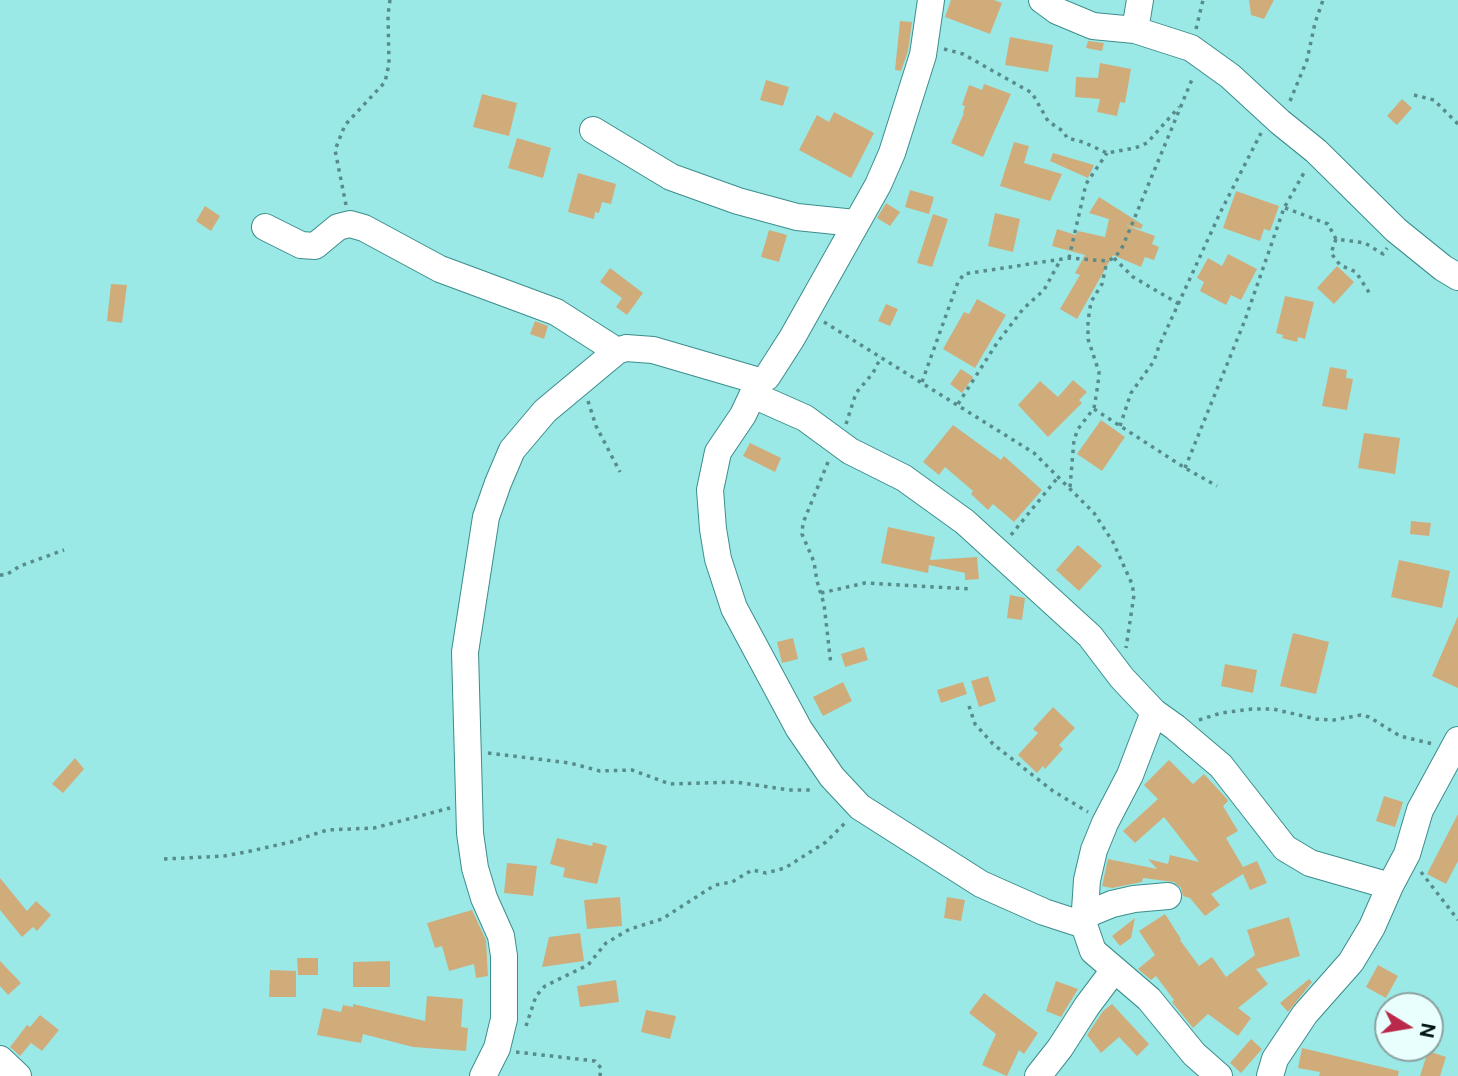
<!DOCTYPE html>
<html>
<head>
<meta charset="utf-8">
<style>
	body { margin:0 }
	#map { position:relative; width:1458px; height:1076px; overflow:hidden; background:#9ae9e7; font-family:"Public Sans",sans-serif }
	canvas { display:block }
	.north { position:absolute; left:1374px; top:992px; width:70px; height:70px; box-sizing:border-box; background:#e8fffe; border:2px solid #8ba1a0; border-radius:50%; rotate:101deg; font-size:19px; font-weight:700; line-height:28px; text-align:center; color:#001313 }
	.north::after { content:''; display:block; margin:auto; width:24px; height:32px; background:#ba294a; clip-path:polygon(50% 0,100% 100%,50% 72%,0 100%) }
</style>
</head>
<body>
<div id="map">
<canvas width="1458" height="1076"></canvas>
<div class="north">N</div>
</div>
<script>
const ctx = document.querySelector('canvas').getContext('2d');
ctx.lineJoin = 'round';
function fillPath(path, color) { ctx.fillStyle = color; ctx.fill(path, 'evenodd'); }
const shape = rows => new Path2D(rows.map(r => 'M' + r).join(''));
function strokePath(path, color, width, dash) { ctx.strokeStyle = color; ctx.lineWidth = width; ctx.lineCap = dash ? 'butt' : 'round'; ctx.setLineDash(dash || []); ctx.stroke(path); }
fillPath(shape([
	[951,0,994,0,1002,3,990,34,945,17],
	[1249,0,1274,0,1264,19,1251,15],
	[900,21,912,22,908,51,901,71,895,70],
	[1010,37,1053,45,1048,72,1005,65],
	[1088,41,1104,43,1102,51,1086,48],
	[1100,63,1131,69,1125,103,1120,102,1117,116,1097,112,1100,99,1075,97,1076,77,1098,78],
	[766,80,789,87,783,106,760,100],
	[984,84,1011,94,983,157,951,143,964,113,963,113,965,106,962,105,969,85,982,90],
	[482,94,517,103,509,136,473,127],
	[1402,99,1412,108,1397,125,1387,116],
	[834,112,874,133,851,178,799,150,817,115,829,122],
	[517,138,551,148,543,178,508,168],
	[1014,142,1029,146,1024,163,1062,174,1050,201,1000,186],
	[1053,153,1094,165,1088,178,1050,161],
	[578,173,616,184,611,204,602,202,599,213,595,212,594,219,568,212],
	[910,190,934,197,929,214,905,207],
	[1236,191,1279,206,1270,231,1264,229,1260,241,1223,228],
	[1099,197,1143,225,1141,229,1125,225,1155,236,1152,244,1159,247,1154,260,1145,257,1141,267,1113,255,1077,319,1060,309,1080,275,1075,273,1085,255,1052,246,1057,229,1076,235,1078,231,1105,237,1109,219,1089,213],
	[886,203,900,212,890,226,877,218],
	[205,206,220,216,211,231,196,221],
	[995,213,1020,219,1013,252,988,246],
	[933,214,948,219,932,267,917,263],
	[769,230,787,235,779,262,761,257],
	[1228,254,1257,269,1241,300,1231,295,1226,305,1200,291,1204,282,1197,278,1208,258,1222,266],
	[1337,266,1354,282,1334,304,1317,288],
	[610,268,643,293,627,315,616,307,622,298,600,282],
	[111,284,127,285,122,323,107,321],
	[1285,296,1314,302,1305,339,1298,337,1297,342,1282,338,1283,335,1276,333],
	[977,299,1006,315,975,368,943,349,964,312,969,314],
	[886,304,898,309,890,326,878,321],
	[535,321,548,326,544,339,530,334],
	[1330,367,1347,370,1346,378,1353,379,1347,410,1322,406],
	[961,369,973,377,962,393,950,384],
	[1073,380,1087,392,1079,400,1082,403,1048,437,1018,405,1040,381,1058,397],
	[1101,420,1125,437,1102,471,1077,454],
	[953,425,1001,460,1004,456,1042,490,1014,522,993,504,988,510,971,494,973,491,945,467,939,475,923,462],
	[1364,433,1400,438,1395,474,1358,468],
	[750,443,781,458,775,472,743,456],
	[1411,521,1431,523,1429,536,1410,534],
	[888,527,935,537,930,560,977,557,979,579,965,580,965,573,929,565,928,573,881,563],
	[1078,545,1102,566,1079,591,1056,570],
	[1399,560,1450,571,1442,608,1391,597],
	[1010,595,1025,598,1022,620,1007,618],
	[1458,616,1458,688,1432,676],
	[1293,633,1329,642,1316,694,1280,686],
	[793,638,798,659,782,663,777,642],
	[864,647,868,660,845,667,841,654],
	[1225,664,1257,670,1253,693,1221,686],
	[988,676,996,701,979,707,971,681],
	[843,682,852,701,823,716,813,697],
	[963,682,967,694,941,703,937,690],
	[1053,707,1075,728,1059,745,1063,749,1045,769,1043,766,1037,773,1018,755,1038,733,1033,729],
	[75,758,84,769,63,793,52,784],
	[1169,760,1193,784,1204,774,1227,799,1228,801,1223,806,1238,831,1226,838,1243,867,1257,861,1267,883,1250,890,1243,874,1211,894,1220,905,1205,916,1190,898,1183,896,1181,888,1174,882,1143,878,1142,882,1112,888,1102,886,1108,859,1157,869,1148,859,1168,864,1170,855,1199,862,1164,817,1135,843,1123,831,1158,799,1144,785],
	[1384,796,1403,802,1395,827,1376,821],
	[1458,814,1458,861,1446,884,1427,874],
	[557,838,592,846,593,842,607,846,597,884,563,877,565,868,550,864],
	[507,863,537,866,533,896,504,893],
	[0,878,27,911,36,901,51,915,37,931,33,927,22,937,0,910],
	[620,897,622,926,587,929,584,900],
	[947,897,965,900,961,921,944,918],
	[472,910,486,940,488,976,476,978,474,964,449,971,442,946,435,948,427,923],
	[1165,914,1181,939,1180,940,1199,966,1212,957,1226,977,1255,955,1247,930,1289,917,1300,956,1256,969,1268,984,1238,1008,1251,1018,1238,1036,1208,1014,1193,1028,1172,1002,1174,1000,1156,976,1151,980,1138,969,1155,955,1139,931],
	[1135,918,1131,938,1120,946,1112,936],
	[580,933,584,961,542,967,549,937],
	[297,958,318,958,318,975,298,975],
	[0,961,21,983,8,995,0,986],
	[390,961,390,987,353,987,353,962],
	[1378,965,1398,976,1386,998,1366,987],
	[270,970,296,971,296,997,269,997],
	[1309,979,1312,982,1288,1012,1280,1003],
	[616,980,619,1002,580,1007,577,986],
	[1056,981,1078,989,1061,1017,1046,1011],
	[984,993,1038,1033,1024,1054,1019,1050,1007,1076,982,1065,996,1034,969,1013],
	[427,996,463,999,461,1027,468,1028,466,1051,413,1047,363,1034,361,1043,317,1035,323,1008,341,1012,343,1005,353,1007,353,1004,425,1021],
	[1112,1004,1149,1044,1137,1056,1119,1037,1101,1053,1087,1035,1103,1011],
	[646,1010,676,1016,670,1039,641,1032],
	[40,1015,59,1030,42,1051,31,1043,20,1056,10,1047,27,1025,30,1027],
	[1251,1039,1262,1049,1241,1073,1230,1063],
	[1302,1048,1399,1071,1398,1076,1319,1076,1320,1072,1298,1068],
	[1428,1051,1446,1057,1440,1076,1420,1076]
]), '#d1ac7b');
const minor = shape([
	[1042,0,1057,11,1093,26,1135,30,1191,48,1230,76,1280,122,1316,151,1396,230,1443,268,1458,277],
	[1135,30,1140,0],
	[593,130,671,177,738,201,797,217,855,223],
	[265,227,301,245,315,246,338,227,350,224,364,228,440,269,556,312,617,351],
	[759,381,743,415,718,452,710,490,713,529,718,559,734,608,799,729,832,777,860,807,981,884,1044,912,1084,925],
	[753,395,805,418,850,451,904,478,965,522,1090,636,1122,678,1154,712,1175,727,1221,766,1285,848,1310,863,1390,886],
	[1154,712,1130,775,1105,823,1094,850,1087,880,1084,925,1093,951,1149,999,1194,1054,1219,1076],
	[1083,916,1112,904,1134,899,1168,896],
	[0,1059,18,1076],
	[483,1076,497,1048,504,1019,504,956,501,936,484,898,475,868,470,833,465,652,486,517,498,483,512,450,545,411,617,351,626,348,653,350,759,381,767,377,792,338,878,185,892,153,923,55,931,0],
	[1038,1076,1060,1048,1087,1006,1114,970],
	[1270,1076,1275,1059,1305,1014,1351,962,1372,927,1390,886,1407,854,1420,810,1458,740]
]);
strokePath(minor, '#3c8d8b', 28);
strokePath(shape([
	[1196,29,1203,0],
	[944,49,963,54,1032,93,1048,121,1064,132,1067,138,1083,142,1107,153,1135,148,1147,143,1179,107],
	[1414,95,1434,100,1458,124],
	[1290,101,1307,60,1315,23,1323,0],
	[346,205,335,150,345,125,385,82,389,64,388,15,390,0],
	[1285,208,1328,224,1336,239,1365,243,1383,254,1387,248],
	[1336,239,1331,253,1340,265,1356,272,1370,294],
	[1069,258,1086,184,1107,153],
	[1114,258,1133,277,1179,304],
	[824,322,1034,453,1094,513,1113,542,1132,584,1134,595,1126,648],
	[922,382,958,282,964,274,1069,258,1107,261,1114,258,1121,250,1130,229,1193,77],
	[588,401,596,426,620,472],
	[958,404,997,343,1023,309,1044,290,1061,259],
	[1094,409,1185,468,1217,486],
	[846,424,856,393,873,373,881,357],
	[1120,426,1131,393,1154,361,1159,346,1220,213,1261,133],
	[828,462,803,523,802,534,814,562,817,581,824,604,831,665],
	[1185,468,1245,320,1284,208,1305,171],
	[1070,487,1074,440,1078,429,1094,408,1098,384,1099,372,1088,339,1088,321,1091,302,1102,284,1107,261],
	[1011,535,1059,476],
	[0,575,6,575,20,566,64,550],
	[821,593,865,583,971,589],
	[969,706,975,724,993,744,1053,791,1088,812],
	[1199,720,1221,713,1252,709,1273,709,1316,719,1334,720,1361,715,1369,717,1400,736,1433,744],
	[488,753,570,763,600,771,632,770,670,784,735,782,789,790,814,790],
	[164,859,224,856,246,852,291,842,327,830,374,828,450,808],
	[1421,872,1458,920],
	[526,1026,536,996,545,986,588,965,606,943,630,929,662,919,715,885,732,882,752,870,766,873,785,868,826,842,846,822],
	[516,1052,595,1061,601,1068,600,1076]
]), '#578c8b', 3.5, [3.5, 5]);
strokePath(minor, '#fff', 26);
</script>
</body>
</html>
